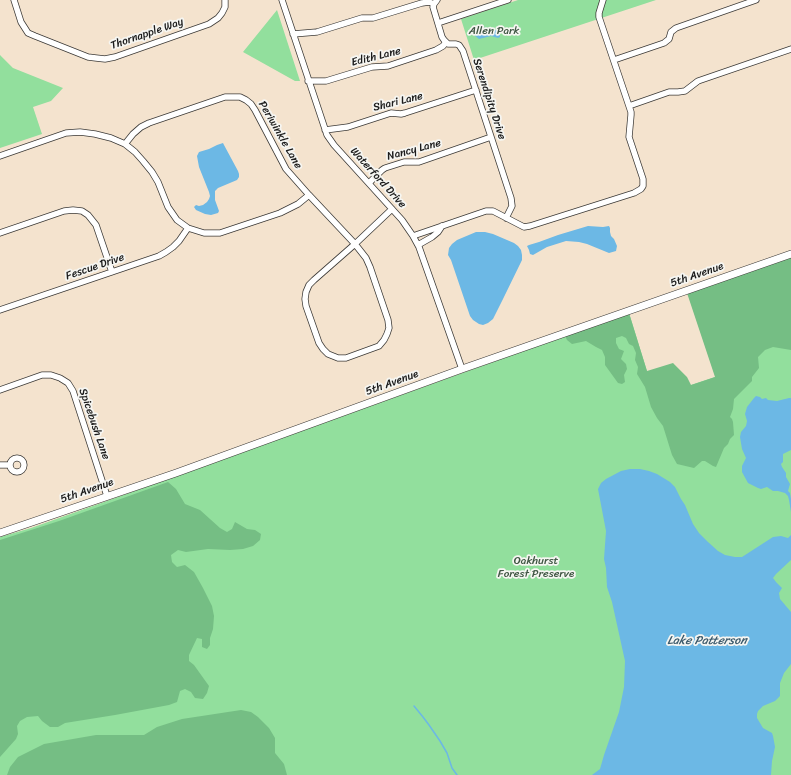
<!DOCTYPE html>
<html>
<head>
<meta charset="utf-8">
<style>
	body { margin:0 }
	canvas { display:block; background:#f4e3ce }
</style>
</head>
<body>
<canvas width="791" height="775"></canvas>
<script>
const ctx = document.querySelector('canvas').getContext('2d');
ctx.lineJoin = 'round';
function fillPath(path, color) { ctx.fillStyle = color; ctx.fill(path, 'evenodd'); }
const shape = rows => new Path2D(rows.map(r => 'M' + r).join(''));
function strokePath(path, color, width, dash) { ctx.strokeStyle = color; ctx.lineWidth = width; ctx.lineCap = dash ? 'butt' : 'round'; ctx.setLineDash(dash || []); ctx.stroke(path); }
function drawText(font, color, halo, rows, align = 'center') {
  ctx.font = font + ' Sriracha,sans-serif'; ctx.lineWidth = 3.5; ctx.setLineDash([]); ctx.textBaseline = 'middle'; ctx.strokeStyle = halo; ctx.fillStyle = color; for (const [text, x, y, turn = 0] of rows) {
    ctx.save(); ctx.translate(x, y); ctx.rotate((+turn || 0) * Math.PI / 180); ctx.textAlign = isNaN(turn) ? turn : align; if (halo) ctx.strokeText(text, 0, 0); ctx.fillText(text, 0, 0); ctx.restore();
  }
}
fillPath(shape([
	[518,0,656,0,474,60,461,19],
	[277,10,300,81,295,81,243,52],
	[0,55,13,68,63,88,51,101,33,107,42,134,0,148],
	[791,257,791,775,0,775,0,537,31,528,104,502,629,313,655,397,715,377]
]), '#92df9d');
fillPath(shape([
	[791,257,791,350,773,347,765,350,758,357,759,368,752,377,752,381,734,399,733,409,730,417,732,419,733,422,734,435,730,439,728,444,724,448,716,467,713,466,705,461,702,461,694,468,677,464,672,455,663,426,657,418,651,407,645,387,637,374,638,367,635,360,636,353,633,346,629,344,626,338,622,336,616,338,616,343,619,349,624,351,621,359,626,364,627,369,624,375,625,382,622,384,618,383,605,365,605,357,602,350,596,347,586,341,572,344,567,340,565,336,629,313,647,371,673,363,687,377,691,385,715,377,687,293],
	[168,482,176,489,185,504,200,510,220,528,227,532,232,529,235,522,247,529,255,530,261,534,260,540,253,546,243,549,230,550,208,549,186,552,178,550,171,555,172,562,177,567,185,565,194,572,203,588,212,606,214,616,213,629,210,638,210,645,207,649,202,647,202,639,197,638,189,655,189,661,194,665,209,686,207,693,203,699,195,698,191,692,185,689,180,691,177,702,169,705,115,715,65,723,58,727,50,727,42,721,38,716,27,717,20,721,17,726,18,734,16,739,0,757,0,540,59,521],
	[241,710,251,712,258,717,269,728,275,738,275,753,284,764,287,775,7,775,10,767,18,757,44,744,96,735,144,735,157,727,182,719]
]), '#75be84');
fillPath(shape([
	[479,27,487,28,489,30,496,30,500,33,500,37,498,38,491,36,479,39,474,35,474,33,476,29],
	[223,143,224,145,238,171,239,174,239,177,237,180,218,188,215,191,215,200,219,211,218,213,211,215,205,214,196,210,194,207,196,205,199,206,203,205,207,202,209,199,210,196,209,192,199,167,197,156,199,152,209,149,217,145],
	[588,226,603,227,609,226,610,228,610,232,611,236,614,239,617,246,616,251,609,253,587,244,579,242,566,241,547,247,533,255,530,254,529,250,527,246,529,245,539,242,558,235],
	[476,232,485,232,493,234,514,243,518,246,521,250,522,255,522,260,503,299,493,319,488,323,483,325,479,324,473,320,470,316,451,260,448,255,449,248,452,244,457,240],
	[756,396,760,397,762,399,766,398,768,400,777,401,789,398,791,398,791,450,783,454,783,462,781,464,782,467,786,473,786,477,790,484,788,491,790,493,791,499,791,512,789,500,788,496,785,493,778,491,773,491,767,487,761,489,758,488,748,483,742,472,742,466,746,458,742,449,740,437,741,432,746,426,747,421,745,414,747,407,754,398],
	[630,469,640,469,649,471,657,474,670,482,675,487,681,499,685,505,693,524,699,533,708,542,718,551,725,555,735,557,742,557,773,537,781,536,788,538,791,535,791,560,776,574,773,578,776,582,782,588,779,593,780,599,791,612,791,664,784,673,780,683,780,696,775,701,763,706,758,711,757,714,757,718,763,728,772,733,773,736,775,747,772,761,771,775,592,775,600,769,604,755,619,712,624,687,625,661,612,602,607,587,606,568,604,559,606,531,598,489,601,483,606,479,621,471]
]), '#6cb8e5');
strokePath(shape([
	[414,706,423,717,429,725,440,741,447,753,452,768,457,775]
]), '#6cb8e5', 1.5);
const minor = shape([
	[14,0,21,22,28,33,35,36,88,57,96,58,105,59,115,57,209,24,218,18,222,13,225,7,225,0],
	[282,0,327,135,334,145,402,220,413,236,419,247,462,369],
	[437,0,434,4,433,7,442,37,444,40,448,44,456,44,459,45,463,51,511,198,512,206,506,218],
	[438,23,508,0],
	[293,34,317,32,362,18,373,18,422,3,429,2,434,4],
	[614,60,664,43,669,39,671,32,676,28,756,0],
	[308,81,326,81,372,67,388,66,436,50,443,46,446,42],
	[629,106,669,92,678,92,685,91,698,81,791,49],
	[325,130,348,127,391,113,401,114,405,113,476,90],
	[125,144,133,134,141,127,149,123,225,97,240,97,246,100,251,104,255,110,286,169,309,195,355,244,366,258,370,267,388,320,389,328,387,334,384,340,379,346,346,358,338,358,328,354,323,349,319,343,306,306,305,299,306,292,309,285,314,280,355,244,392,209],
	[0,156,66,133,80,132,95,134,111,138,125,144,135,152,143,161,152,172,158,182,168,207,177,220,188,228,204,233,220,233,280,213,298,204,309,195],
	[369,183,382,170,385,168,404,162,419,162,491,137],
	[0,233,64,211,73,210,82,211,88,215,96,225,112,272],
	[413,236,486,211,493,211,524,227,530,226,634,193,641,189,643,186,643,179,629,137,631,115,631,112,599,17,599,13,603,0],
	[418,245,432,237,438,232,442,226],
	[0,310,159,256,166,252,173,247,179,241,188,228],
	[0,390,42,375,51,375,60,378,68,383,73,391,107,496],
	'10 465a7 7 0 1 1 14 0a7 7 0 1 1-14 0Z',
	[0,465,9,465]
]);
const tertiary = shape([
	[0,533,176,473,462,369,791,254]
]);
strokePath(minor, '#3c3a37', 7);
strokePath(tertiary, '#3c3a37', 8);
strokePath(minor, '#fff', 5.5);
strokePath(tertiary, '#fff', 7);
drawText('11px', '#3f5643', '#f6f6f2', [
	["Allen Park",494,31],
	["Oakhurst",536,561],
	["Forest Preserve",536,574]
]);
drawText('11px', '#1c1c1c', '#f6f6f2', [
	["Thornapple Way",147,34,-19],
	["Edith Lane",376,57,-14],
	["Serendipity Drive",489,99,72],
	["Shari Lane",398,102,-14],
	["Periwinkle Lane",280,135,60],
	["Nancy Lane",414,150,-15],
	["Waterford Drive",378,178,48],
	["Fescue Drive",95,267,-19],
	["5th Avenue",697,275,-19],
	["5th Avenue",392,383,-20],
	["Spicebush Lane",94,424,71],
	["5th Avenue",87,491,-19]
]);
drawText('italic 12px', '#3c5a6c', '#f6f6f2', [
	["Lake Patterson",707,641]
]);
</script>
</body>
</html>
